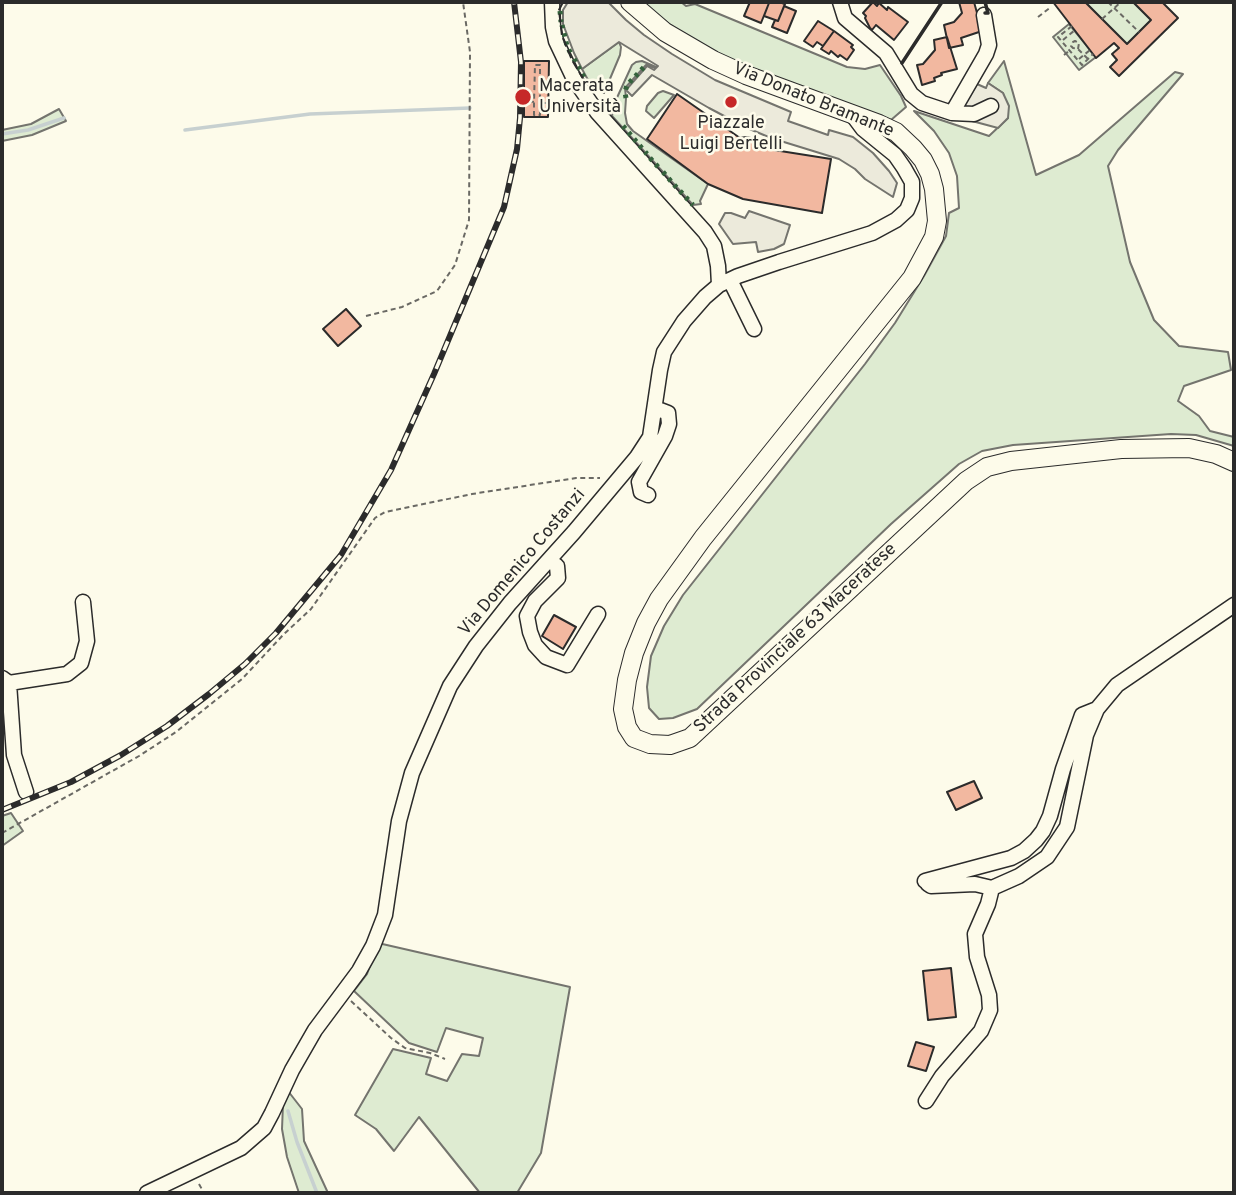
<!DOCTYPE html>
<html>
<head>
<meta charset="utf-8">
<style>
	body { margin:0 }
	#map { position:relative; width:1236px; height:1195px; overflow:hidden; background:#fdfbea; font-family:Overpass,sans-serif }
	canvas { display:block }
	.frame { position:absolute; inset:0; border:4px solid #2b2b2b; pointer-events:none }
</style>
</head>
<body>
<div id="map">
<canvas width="1236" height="1195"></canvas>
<div class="frame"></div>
</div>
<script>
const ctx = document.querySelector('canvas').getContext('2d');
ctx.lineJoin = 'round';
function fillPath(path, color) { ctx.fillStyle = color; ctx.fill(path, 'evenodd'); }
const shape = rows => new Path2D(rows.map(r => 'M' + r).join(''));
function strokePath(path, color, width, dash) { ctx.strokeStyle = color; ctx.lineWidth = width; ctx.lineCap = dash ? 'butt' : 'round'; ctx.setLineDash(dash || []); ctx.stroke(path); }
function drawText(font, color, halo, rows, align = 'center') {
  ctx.font = font + ' Overpass,sans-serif'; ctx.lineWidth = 5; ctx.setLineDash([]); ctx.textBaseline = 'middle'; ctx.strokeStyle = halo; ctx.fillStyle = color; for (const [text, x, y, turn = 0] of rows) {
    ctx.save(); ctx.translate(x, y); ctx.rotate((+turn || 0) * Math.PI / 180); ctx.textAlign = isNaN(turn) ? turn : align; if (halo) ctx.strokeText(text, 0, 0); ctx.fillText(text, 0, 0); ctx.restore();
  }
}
const green = shape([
	[641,2,681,2,686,6,695,4,847,67,865,69,880,65,901,96,906,107,891,120,769,75,726,58,678,31,641,2],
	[1085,2,1133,2,1151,20,1127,44,1085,2],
	[1069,24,1096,57,1079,70,1053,37,1069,24],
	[619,42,621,47,620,55,604,93,596,87,593,89,582,69,619,42],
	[642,61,656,67,655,68,646,65,625,88,626,98,625,113,627,124,633,131,708,184,700,201,701,204,693,205,612,116,615,102,632,65,636,62,642,61],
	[1004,61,1036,175,1079,155,1175,72,1183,74,1118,150,1108,166,1130,262,1154,320,1179,346,1228,352,1231,370,1184,386,1178,401,1199,416,1210,431,1234,437,1234,446,1196,435,1171,434,1013,445,982,451,959,464,891,524,697,709,673,718,659,719,649,708,647,687,651,656,664,626,683,595,865,364,895,323,924,276,946,236,949,213,959,208,957,176,949,153,934,131,914,111,989,136,1008,118,1003,93,988,83,1004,61],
	[663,91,674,95,654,118,646,111,647,106,658,93,663,91],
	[59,109,66,121,32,135,2,141,2,130,31,124,59,109],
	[11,813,23,831,2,846,2,816,11,813],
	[378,943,570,987,541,1153,517,1193,480,1193,419,1117,394,1151,376,1129,355,1115,393,1049,431,1058,426,1074,447,1081,462,1054,479,1056,483,1038,446,1028,437,1052,409,1043,354,991,367,974,378,943],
	[288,1091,302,1109,304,1141,328,1193,299,1193,287,1157,282,1129,283,1104,288,1091]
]);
fillPath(green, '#deebd1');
strokePath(green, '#74746e', 2);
const parking = shape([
	[568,2,608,2,626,20,644,35,672,54,715,80,791,112,788,121,828,135,829,130,853,137,873,153,889,171,897,183,893,197,865,179,855,169,839,159,771,138,747,128,709,108,652,75,632,96,626,90,647,66,654,70,658,66,619,42,582,69,574,53,563,24,563,10,568,2],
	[988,83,1003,93,1009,106,1008,118,998,128,957,117,977,84,986,88,988,83],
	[749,211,790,225,784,244,774,249,758,252,756,242,733,244,719,224,725,213,731,213,745,218,749,211]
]);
fillPath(parking, '#eceadb');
strokePath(parking, '#74746e', 2);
strokePath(shape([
	[185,130,310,114,470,108],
	[2,134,28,130,64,118],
	[288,1111,297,1142,317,1193]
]), '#c7d0d0', 3.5);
const building = shape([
	[750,2,769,3,761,23,744,16,750,2],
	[767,2,779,2,785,4,778,21,764,16,769,3,767,2],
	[873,2,877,6,879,3,887,10,888,7,908,22,894,40,876,25,872,30,870,28,865,18,866,16,863,13,873,2],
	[959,2,974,2,982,31,961,38,963,45,949,48,944,25,954,22,962,13,959,2],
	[1053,2,1085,2,1127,44,1151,20,1133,2,1162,2,1178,18,1119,76,1110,67,1117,60,1112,54,1119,48,1114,43,1096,58,1053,2],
	[784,6,796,11,787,33,772,27,775,20,778,21,784,6],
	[818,21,834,31,823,46,817,42,813,47,804,41,818,21],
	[834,31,853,45,851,47,854,50,847,60,840,55,838,57,831,51,829,54,821,49,834,31],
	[947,37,957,69,941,73,942,75,934,78,935,81,922,85,917,65,923,64,935,50,934,40,947,37],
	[524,61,549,61,548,117,524,117,524,61],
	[677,94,740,138,746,137,751,138,755,142,755,147,831,159,822,213,743,199,708,184,647,139,677,94],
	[346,309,361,326,338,346,323,329,346,309],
	[554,615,576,627,563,649,542,636,554,615],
	[974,781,982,798,956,810,947,792,974,781],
	[951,968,956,1017,928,1020,923,971,951,968],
	[916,1042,934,1047,926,1071,908,1066,916,1042]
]);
fillPath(building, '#f2b8a0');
strokePath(building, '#2b2b2b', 2);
const minor = shape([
	[552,2,553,27,556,41,574,79,597,112,705,232,714,246,718,266,719,285],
	[840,2,845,18,886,53,911,94,922,103,952,113,974,114,991,106],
	[952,113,986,54,989,45,984,15],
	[730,280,754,329],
	[648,495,641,492,639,482,665,436,669,424,668,413,655,408],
	[549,560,557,566,558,578,535,601,527,616,530,632,535,645,546,657,567,665,598,614],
	[2,678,9,683,67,674,81,663,87,641,83,602],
	[9,683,14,755,26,792],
	[925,881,1011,858,1024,851,1036,840,1043,831,1050,816,1063,769,1082,715,1097,709],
	[928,884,931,886,975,884,992,888],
	[992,888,1019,876,1047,857,1067,827,1086,735,1097,709,1117,685,1234,605],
	[926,1101,942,1076,981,1031,990,1010,989,995,977,957,975,934,988,904,992,888],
	[147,1193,241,1148,264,1128,272,1113,292,1070,315,1030,359,971,373,946,385,915,399,821,412,773,450,686,476,646,510,603,574,532,637,457,650,437,660,370,664,352,684,321,705,297,719,285,738,276,779,262,872,233,896,220,907,210,912,198,912,182,904,168,895,155,863,129,851,113]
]);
const major = shape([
	[630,2,665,32,713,60,746,75,879,124,896,132,913,148,923,160,930,174,934,189,937,221,934,237,912,278,703,538,659,599,646,623,634,653,627,680,623,709,627,727,634,738,650,744,670,745,690,738,966,481,987,467,1011,461,1121,449,1189,448,1216,454,1234,462]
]);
strokePath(minor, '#2b2b2b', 17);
strokePath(major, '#2b2b2b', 20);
strokePath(shape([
	[1108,2,1139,32],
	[1038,17,1051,7],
	[1102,19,1121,2],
	[1072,26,1058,37,1082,65,1093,54],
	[1063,40,1075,30],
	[1078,49,1079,43,1075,41,1073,42,1071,46,1073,48,1078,49,1088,59],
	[1064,55,1069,51],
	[1079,59,1090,50],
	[529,101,534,102,535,65,540,65,540,115,534,115,534,102],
	[541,103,573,103],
	[366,316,402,307,437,291,455,265,469,220,470,52,463,2],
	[2,833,139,756,176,732,242,679,284,634,311,609,375,518,385,512,472,494,576,478,600,478],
	[351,1001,391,1038,405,1048,430,1053,445,1059],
	[199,1184,204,1193]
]), '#6a6964', 2, [5, 3.5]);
strokePath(minor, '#fdfbea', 14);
strokePath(major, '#fdfbea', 18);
const rail = shape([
	[2,810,71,782,121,755,167,726,209,694,245,664,276,633,341,555,391,470,434,374,504,207,517,149,520,118,521,62,514,2]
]);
strokePath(rail, '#2b2b2b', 6);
strokePath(rail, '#fdfbea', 3.5, [10]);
strokePath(shape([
	[560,11,561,22],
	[562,25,567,46,572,56],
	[574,59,591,90],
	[626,98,625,92,627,85,646,65],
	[623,126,647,154],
	[650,158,660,169],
	[663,172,677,188],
	[680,191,693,205]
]), '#34623c', 5, [3.5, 5]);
strokePath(shape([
	[563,2,559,10,562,36,572,60,590,90]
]), '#2b2b2b', 2, [9, 3.5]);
strokePath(shape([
	[985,2,988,13,985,13],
	[902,63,942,2]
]), '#2b2b2b', 3.5);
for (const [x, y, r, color] of [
	[523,97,9,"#c62828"],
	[731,102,7,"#c62828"]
]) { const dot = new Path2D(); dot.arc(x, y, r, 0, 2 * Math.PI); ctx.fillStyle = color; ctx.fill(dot); strokePath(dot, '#fdfbea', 2.5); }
drawText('18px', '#2b2b2b', '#fdfbea', [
	["Macerata",539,87],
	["Università",539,108],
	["Piazzale",731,124,"center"],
	["Luigi Bertelli",731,145,"center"]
], 'left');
drawText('18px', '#2b2b2b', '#fdfbea', [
	["Via Donato Bramante",813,101,22],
	["Via Domenico Costanzi",523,563,-50],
	["Strada Provinciale 63 Maceratese",796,639,-43]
]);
</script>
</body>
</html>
